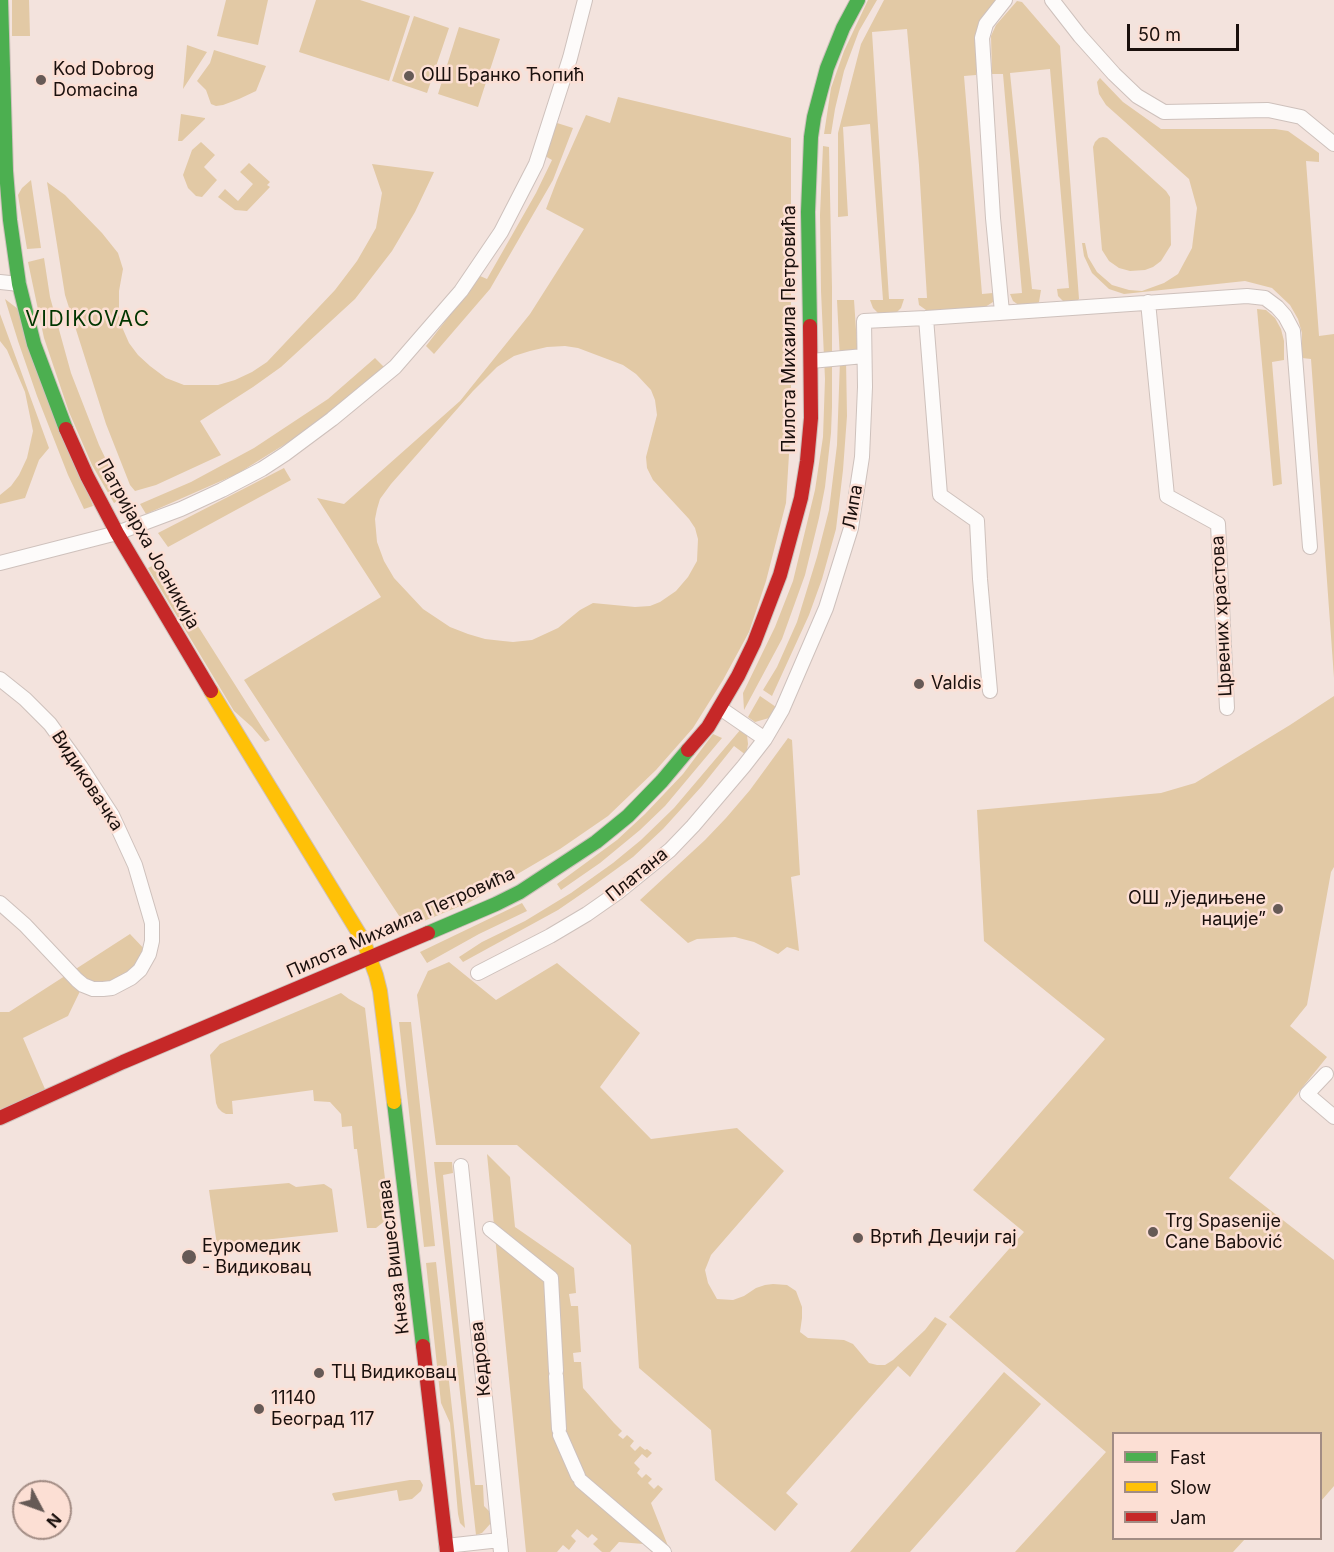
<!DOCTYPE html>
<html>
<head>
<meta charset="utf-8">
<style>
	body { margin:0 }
	#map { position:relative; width:1334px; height:1552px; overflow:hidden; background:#f3e3dd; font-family:Inter,sans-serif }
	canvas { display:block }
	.legend { position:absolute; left:1112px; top:1432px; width:210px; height:108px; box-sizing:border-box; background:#fcdfd4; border:2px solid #a28c84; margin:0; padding:8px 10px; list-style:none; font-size:18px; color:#1a100d }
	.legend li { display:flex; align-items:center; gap:12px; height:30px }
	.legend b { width:30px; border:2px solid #a28c84 }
	.north { position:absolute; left:12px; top:1480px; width:60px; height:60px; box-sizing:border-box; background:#fcdfd4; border:2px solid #a28c84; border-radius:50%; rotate:131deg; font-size:16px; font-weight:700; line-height:24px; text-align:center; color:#1a100d }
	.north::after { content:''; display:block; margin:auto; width:21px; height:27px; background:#665a56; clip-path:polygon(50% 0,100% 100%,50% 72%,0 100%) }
	.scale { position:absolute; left:1127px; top:24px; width:112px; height:27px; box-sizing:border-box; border:3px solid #1a100d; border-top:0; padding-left:8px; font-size:18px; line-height:21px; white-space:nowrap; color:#1a100d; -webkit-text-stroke:4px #fcdfd4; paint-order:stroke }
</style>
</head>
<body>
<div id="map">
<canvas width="1334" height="1552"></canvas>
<ul class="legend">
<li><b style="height:8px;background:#4caf50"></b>Fast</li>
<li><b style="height:8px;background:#ffc107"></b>Slow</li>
<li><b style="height:8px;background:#c62828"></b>Jam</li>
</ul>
<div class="north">N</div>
<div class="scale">50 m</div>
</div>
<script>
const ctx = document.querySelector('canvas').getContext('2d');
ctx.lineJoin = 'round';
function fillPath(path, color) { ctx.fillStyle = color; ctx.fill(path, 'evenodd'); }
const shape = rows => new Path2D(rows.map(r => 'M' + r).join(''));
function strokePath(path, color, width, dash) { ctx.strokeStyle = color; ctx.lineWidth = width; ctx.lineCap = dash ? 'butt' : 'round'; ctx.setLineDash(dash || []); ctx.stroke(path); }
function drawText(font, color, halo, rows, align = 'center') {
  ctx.font = font + ' Inter,sans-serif'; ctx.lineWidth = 5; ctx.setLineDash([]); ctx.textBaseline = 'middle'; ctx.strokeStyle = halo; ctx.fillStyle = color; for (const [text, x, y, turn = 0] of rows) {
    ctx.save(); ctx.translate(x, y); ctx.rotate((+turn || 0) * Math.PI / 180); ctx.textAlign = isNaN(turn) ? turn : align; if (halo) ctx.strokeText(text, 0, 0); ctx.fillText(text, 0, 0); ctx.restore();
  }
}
fillPath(shape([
	[12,0,29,0,30,36,12,36],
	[226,0,268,0,258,45,217,36],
	[316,0,360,0,410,16,389,81,299,52],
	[868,0,877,0,859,31,844,71,835,109,831,134,824,134,831,88,844,51],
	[884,0,996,0,981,18,976,35,976,75,964,76,982,294,993,293,995,297,993,302,982,309,931,311,926,310,919,305,918,298,927,298,919,165,907,29,872,32,889,299,904,299,901,308,897,312,891,314,878,313,873,308,870,300,883,300,870,124,843,127,848,216,838,217,838,133,861,44],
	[1017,1,1022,2,1060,46,1079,299,1074,304,1065,303,1058,296,1057,289,1069,288,1050,69,1010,73,1032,289,1041,290,1039,302,1031,306,1020,306,1013,301,1010,294,1022,293,1003,74,992,74,991,36,996,25],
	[414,16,449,28,427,93,392,81],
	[459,27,500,39,478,107,438,94],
	[187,45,207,52,183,89],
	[214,50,266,66,256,91,239,99,223,105,216,106,211,104,206,90,197,81,210,63],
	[1100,78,1123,102,1161,129,1275,129,1288,131,1319,153,1319,162,1306,161,1319,336,1334,334,1334,678,1311,359,1302,358,1302,333,1298,319,1290,305,1272,288,1245,281,1124,294,1109,289,1092,273,1084,256,1082,243,1085,243,1088,257,1097,272,1112,285,1129,290,1142,291,1164,283,1178,274,1192,248,1197,208,1189,179,1106,105,1099,94,1097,82],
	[618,97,791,138,791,422,786,503,766,581,749,632,723,680,693,728,656,770,608,816,560,849,470,902,407,928,244,680,381,597,317,498,344,504,460,401,530,314,584,229,546,209,557,180,586,115,610,123],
	[565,346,578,348,623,365,636,374,651,390,655,400,657,415,646,457,647,468,653,480,689,519,695,528,698,539,697,561,688,577,676,591,660,602,650,606,635,607,593,603,580,610,558,628,532,640,513,642,503,641,485,639,468,634,450,627,423,609,394,578,384,561,377,542,375,519,377,509,380,499,391,484,473,391,497,367,514,356,530,351,547,347],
	[181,114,205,118,205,119,182,141,178,141],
	[557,123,573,128,553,180,490,289,434,354,426,346,480,276,487,279,536,193,552,160,545,156],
	[1103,137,1107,138,1166,191,1170,197,1171,245,1161,261,1153,267,1145,270,1130,271,1119,268,1109,261,1102,250,1093,147,1095,142,1099,138],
	[201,142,215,155,204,167,217,180,202,197,196,196,188,188,183,175,192,150],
	[823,146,829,147,832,288,832,407,831,433,825,487,819,518,805,575,782,639,744,710,743,693,775,627,793,581,815,490,823,437,825,379,821,291,820,215],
	[249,163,270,182,267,185,270,187,247,211,235,210,218,197,225,189,238,201,253,184,240,172],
	[372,164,434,172,415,212,392,251,355,299,281,367,253,387,200,421,221,455,156,485,135,491,130,485,106,424,65,295,47,182,65,195,102,233,118,253,123,269,119,291,119,315,122,327,129,343,138,355,150,366,166,378,184,385,218,385,235,380,252,372,267,362,335,290,357,261,376,228,382,193],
	[31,180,41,248,27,249,18,195,22,188],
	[44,258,50,297,71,373,99,445,124,497,114,503,92,465,69,412,44,338,28,262],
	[5,299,18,309,93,506,84,509,68,475,37,396,18,341],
	[837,300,854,300,858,359,846,360,847,416,843,470,836,529,822,579,809,615,772,696,763,690,777,667,797,622,817,557,829,510,837,445,840,360],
	[1257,309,1266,310,1275,318,1281,329,1284,341,1284,360,1272,362,1282,484,1273,486],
	[0,314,49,448,39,460,25,498,0,504,0,495,11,486,19,475,27,458,33,431,25,392,7,350,0,341],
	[375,358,385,368,341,404,295,438,237,474,146,514,140,504,191,482,254,448,328,399],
	[284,468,291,480,168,547,158,533],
	[158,563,270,740,265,742,252,727,234,711,148,568],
	[760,696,776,707,769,718,755,722,748,717],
	[1334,696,1334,867,1331,872,1307,1005,1290,1026,1327,1057,1229,1178,1334,1260,1334,1486,1321,1501,1320,1434,1114,1434,1114,1538,1245,1539,1233,1552,1015,1552,1106,1452,949,1317,1024,1232,973,1190,1105,1039,984,941,977,810,1161,793,1195,783,1290,725],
	[741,729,747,735,748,744,746,755,734,746,702,786,663,829,633,857,593,886,558,910,463,962,459,957,482,942,525,921,571,893,613,863,641,840,674,808],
	[713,734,722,738,665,806,640,830,600,863,561,890,557,884,617,840,645,814,683,774],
	[788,738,792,740,800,875,791,877,799,951,787,947,778,954,754,942,735,937,697,939,688,943,640,900,705,840,726,818,750,790],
	[522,903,527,911,479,934,427,963,420,952],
	[130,934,149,954,121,984,83,985,68,1016,23,1038,48,1096,0,1118,0,1012,9,1012],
	[449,962,496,1000,557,963,640,1033,600,1087,651,1139,737,1128,784,1171,711,1255,705,1270,708,1283,717,1299,733,1300,744,1296,756,1288,765,1285,773,1284,787,1285,796,1291,802,1307,802,1318,800,1332,808,1338,844,1340,853,1344,869,1363,877,1365,885,1365,893,1360,925,1330,935,1317,947,1324,910,1377,898,1366,786,1493,798,1504,775,1531,715,1480,711,1430,639,1368,631,1245,517,1145,436,1145,417,995,428,971],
	[341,993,349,999,365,1008,389,1213,386,1220,376,1228,367,1228,357,1149,354,1149,352,1126,342,1127,341,1114,330,1102,314,1101,313,1090,232,1101,233,1114,226,1114,222,1112,218,1108,216,1103,210,1055,220,1044],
	[399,1022,411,1022,435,1246,424,1247],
	[487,1154,510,1177,515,1227,574,1268,576,1293,569,1294,571,1306,578,1306,581,1352,573,1353,574,1362,581,1362,583,1388,614,1423,622,1431,618,1435,623,1439,627,1435,634,1441,630,1446,635,1451,640,1446,645,1450,647,1449,652,1453,647,1458,642,1454,634,1463,640,1469,637,1473,642,1478,646,1474,652,1479,648,1483,654,1489,658,1485,663,1489,651,1503,668,1546,619,1542,610,1552,602,1552,593,1544,598,1539,592,1534,588,1538,577,1529,571,1536,576,1541,569,1550,563,1545,557,1552,526,1552],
	[434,1162,452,1162,453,1173,443,1175,475,1485,483,1485,484,1506,490,1512,491,1523,482,1533,476,1535],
	[289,1183,296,1187,324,1184,332,1189,338,1232,217,1245,209,1190],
	[436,1262,465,1528,460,1523,458,1514,450,1423,441,1403,426,1263],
	[1004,1372,1041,1404,910,1552,850,1552],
	[410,1480,420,1480,423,1485,421,1491,412,1499,399,1501,397,1490,335,1501,332,1494,333,1493]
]), '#e2c9a5');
const street = shape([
	[1052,0,1080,36,1114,74,1137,96,1164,112,1268,110,1301,117,1334,144],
	[0,282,19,284],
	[1148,302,1167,496,1218,524,1227,708],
	[1002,312,993,218,982,38,986,24,1005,0],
	[926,318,940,495,977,521,980,579,990,691],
	[811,361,864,356],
	[0,563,117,533,181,509,222,490,262,469,285,454,332,419,395,367,461,291,501,232,536,164,570,58,585,0],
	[0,679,25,699,50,724,81,767,112,815,135,865,152,923,152,941,149,954,140,970,131,978,112,988,103,989,93,989,83,985,77,980,25,925,0,903],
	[720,708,765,739],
	[478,973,550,936,587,914,617,893,670,850,693,826,744,766,765,739,782,710,826,608,851,528,862,457,865,387,864,321,926,318,1247,296,1265,298,1277,307,1285,316,1293,331,1310,547],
	[1326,1074,1307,1094,1334,1117],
	[461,1166,501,1552],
	[490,1229,551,1278,556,1371],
	[556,1376,559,1429],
	[560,1435,578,1476],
	[581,1481,664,1552],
	[446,1546,500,1540]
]);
const fast = shape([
	[1,0,6,171,10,220,19,284,34,344,66,429],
	[810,326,808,212,811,137,814,117,827,68,843,28,858,0],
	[428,933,496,904,520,892,596,842,628,816,662,781,688,750],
	[394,1102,423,1346]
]);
const slow = shape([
	[211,691,363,940,376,975,380,991,394,1102]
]);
const jam = shape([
	[66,429,87,476,117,533,211,691],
	[688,750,708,727,738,676,754,643,780,575,801,498,807,461,811,418,810,326],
	[0,1118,123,1062,428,933],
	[423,1346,447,1552]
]);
strokePath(street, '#cec1bc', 16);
strokePath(fast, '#cec1bc', 16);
strokePath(slow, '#cec1bc', 16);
strokePath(jam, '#cec1bc', 16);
strokePath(street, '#fdfbfa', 14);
strokePath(fast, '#4caf50', 14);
strokePath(slow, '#ffc107', 14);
strokePath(jam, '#c62828', 14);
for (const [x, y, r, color] of [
	[409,76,6,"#665a56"],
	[41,80,6,"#665a56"],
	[919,684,6,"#665a56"],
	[1278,909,6,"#665a56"],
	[1153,1232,6,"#665a56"],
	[858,1238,6,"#665a56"],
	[189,1257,8,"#665a56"],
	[319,1373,6,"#665a56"],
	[259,1409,6,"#665a56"]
]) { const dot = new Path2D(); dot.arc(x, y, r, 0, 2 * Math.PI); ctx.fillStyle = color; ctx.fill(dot); strokePath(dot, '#fcdfd4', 2); }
drawText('18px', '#1a100d', '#fcdfd4', [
	["Kod Dobrog",53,70],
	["Domacina",53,91],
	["ОШ Бранко Ћопић",421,76],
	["Valdis",931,684],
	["ОШ „Уједињене",1266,899,"right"],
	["нације”",1266,920,"right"],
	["Trg Spasenije",1165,1222],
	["Cane Babović",1165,1243],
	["Вртић Дечији гај",870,1238],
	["Еуромедик",202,1247],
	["- Видиковац",202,1268],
	["ТЦ Видиковац",331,1373],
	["11140",271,1399],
	["Београд 117",271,1420]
], 'left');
drawText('18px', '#1a100d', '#fcdfd4', [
	["Пилота Михаила Петровића",790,329,-90],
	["Липа",853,507,-80],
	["Патријарха Јоаникија",148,544,61],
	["Црвених храстова",1222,616,-93],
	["Видиковачка",87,781,57],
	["Платана",637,875,-39],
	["Пилота Михаила Петровића",401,923,-24],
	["Кнеза Вишеслава",394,1257,-97],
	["Кедрова",481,1359,-96]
]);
ctx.letterSpacing = '1.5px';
drawText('21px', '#003500', '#fcdfd4', [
	["VIDIKOVAC",88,320]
]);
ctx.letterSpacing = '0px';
</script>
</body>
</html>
